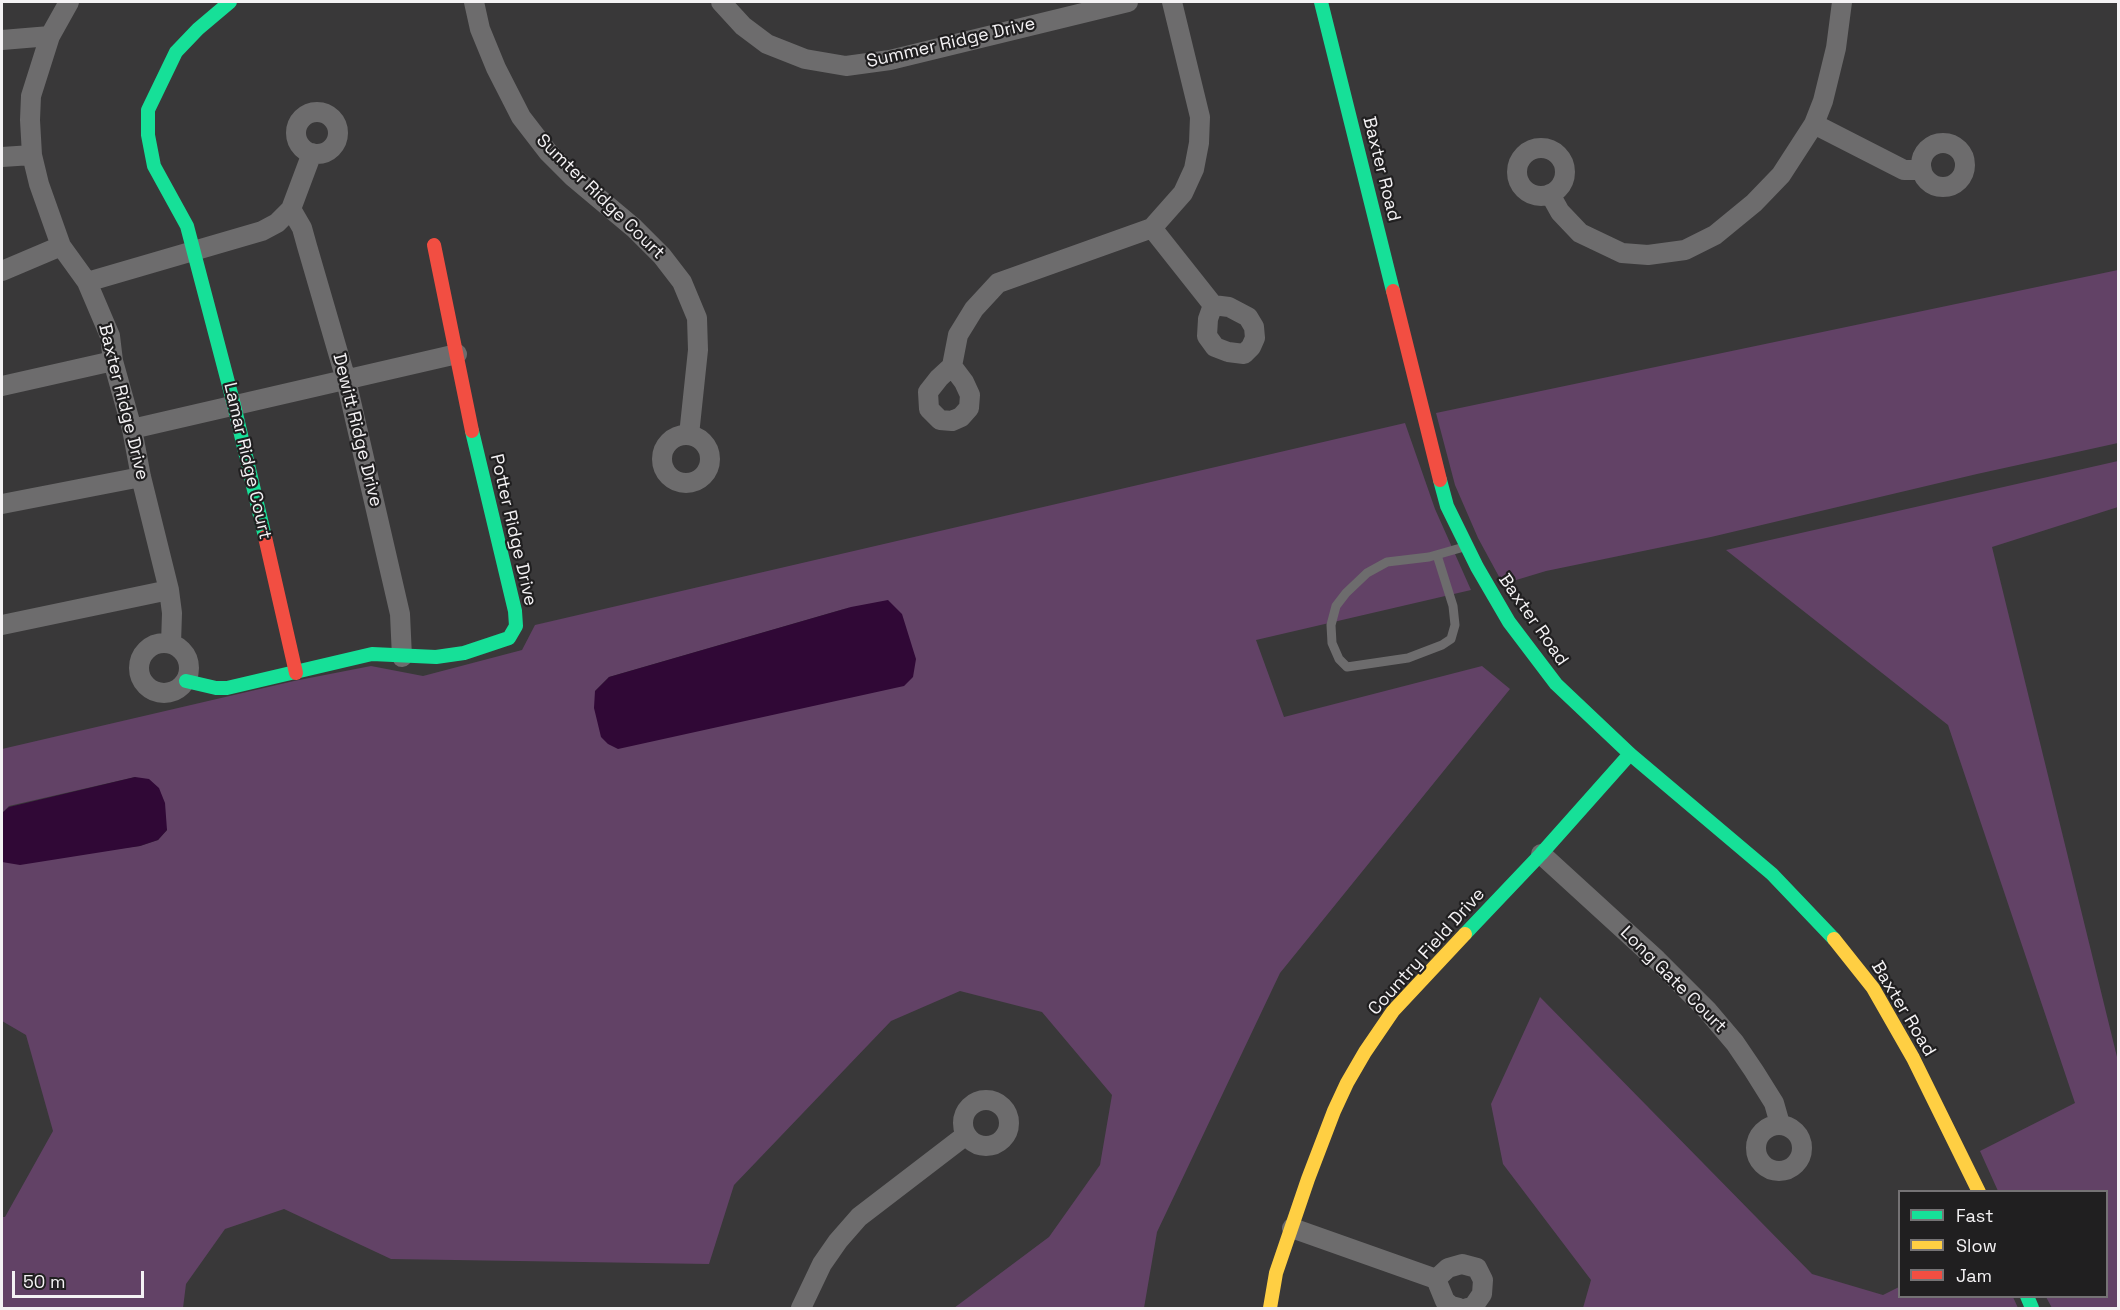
<!DOCTYPE html>
<html>
<head>
<meta charset="utf-8">
<style>
	body { margin:0 }
	#map { position:relative; width:2120px; height:1310px; overflow:hidden; background:#393839; font-family:"Space Grotesk",sans-serif }
	canvas { display:block }
	.frame { position:absolute; inset:0; border:3px solid #f4f2f4; pointer-events:none }
	.legend { position:absolute; left:1898px; top:1190px; width:210px; height:108px; box-sizing:border-box; background:#201f20; border:2px solid #757375; margin:0; padding:8px 10px; list-style:none; font-size:18px; color:#f4f2f4 }
	.legend li { display:flex; align-items:center; gap:12px; height:30px }
	.legend b { width:30px; border:2px solid #757375 }
	.scale { position:absolute; left:12px; top:1271px; width:132px; height:27px; box-sizing:border-box; border:3px solid #f4f2f4; border-top:0; padding-left:8px; font-size:18px; line-height:21px; white-space:nowrap; color:#f4f2f4; -webkit-text-stroke:4px #201f20; paint-order:stroke }
</style>
</head>
<body>
<div id="map">
<canvas width="2120" height="1310"></canvas>
<div class="frame"></div>
<ul class="legend">
<li><b style="height:8px;background:#16e098"></b>Fast</li>
<li><b style="height:8px;background:#ffcf43"></b>Slow</li>
<li><b style="height:8px;background:#f24e42"></b>Jam</li>
</ul>
<div class="scale">50 m</div>
</div>
<script>
const ctx = document.querySelector('canvas').getContext('2d');
ctx.lineJoin = 'round';
function fillPath(path, color) { ctx.fillStyle = color; ctx.fill(path, 'evenodd'); }
const shape = rows => new Path2D(rows.map(r => 'M' + r).join(''));
function strokePath(path, color, width, dash) { ctx.strokeStyle = color; ctx.lineWidth = width; ctx.lineCap = dash ? 'butt' : 'round'; ctx.setLineDash(dash || []); ctx.stroke(path); }
function drawText(font, color, halo, rows, align = 'center') {
  ctx.font = font + ' "Space Grotesk",sans-serif'; ctx.lineWidth = 4.5; ctx.setLineDash([]); ctx.textBaseline = 'middle'; ctx.strokeStyle = halo; ctx.fillStyle = color; for (const [text, x, y, turn = 0] of rows) {
    ctx.save(); ctx.translate(x, y); ctx.rotate((+turn || 0) * Math.PI / 180); ctx.textAlign = isNaN(turn) ? turn : align; if (halo) ctx.strokeText(text, 0, 0); ctx.fillText(text, 0, 0); ctx.restore();
  }
}
fillPath(shape([
	[2118,270,2118,443,1977,474,1711,537,1546,571,1503,584,1478,538,1455,485,1436,413],
	[1405,423,1435,509,1471,590,1256,640,1284,717,1482,666,1510,689,1280,973,1157,1232,1144,1308,954,1308,1049,1237,1100,1165,1112,1095,1042,1012,960,991,891,1021,734,1185,709,1264,391,1259,284,1209,225,1229,186,1284,183,1308,2,1308,2,1217,5,1217,53,1131,26,1035,2,1021,2,862,140,846,158,840,167,830,135,777,9,806,2,813,2,749,294,681,371,666,423,676,522,650,535,625],
	[851,607,595,691,609,677],
	[2118,461,2118,507,1992,547,2118,1061,2118,1308,2052,1308,2046,1297,2106,1296,2106,1192,1998,1191,1980,1151,2075,1103,1948,725,1726,550],
	[1540,997,1812,1274,1883,1295,1899,1287,1900,1296,2013,1297,2018,1308,1583,1308,1591,1280,1503,1164,1491,1104]
]), '#624266');
fillPath(shape([
	[888,600,902,614,916,659,913,677,904,686,618,749,608,744,601,737,594,708,595,691,609,677,851,607],
	[135,777,149,779,159,788,165,803,167,830,158,840,140,846,20,865,2,862,2,813,9,807]
]), '#300836');
strokePath(shape([
	[1437,555,1453,606,1455,625,1451,639,1442,645,1408,658,1347,667,1339,659,1332,643,1331,625,1336,606,1346,593,1367,573,1387,562,1429,557,1464,547]
]), '#6d6c6d', 9);
strokePath(shape([
	[69,2,50,36,31,96,30,120,32,155,39,184,61,246,87,282,110,336,113,361,132,429,141,477,169,590,172,613,171,644],
	[474,2,480,29,496,68,521,117,548,152,572,176,634,228,662,256,682,282,697,318,698,350,689,435],
	[721,2,743,26,767,44,805,59,846,66,890,60,1128,2],
	[2,40,50,36],
	'296 133a21 21 0 1 1 42 0a21 21 0 1 1-42 0Z',
	[1814,124,1904,170,1922,170],
	'1921 165a22 22 0 1 1 44 0a22 22 0 1 1-44 0Z',
	'1517 172a24 24 0 1 1 48 0a24 24 0 1 1-48 0Z',
	[2,157,32,155],
	[1550,194,1560,212,1580,233,1622,253,1648,255,1685,250,1715,235,1754,203,1781,175,1814,124,1823,101,1836,48,1842,2],
	[291,209,302,228,307,246,346,380,400,614,402,657],
	[1152,228,1213,305,1208,319,1207,336,1215,347,1228,352,1244,354,1251,347,1255,338,1254,327,1248,317,1229,307,1213,305],
	[2,271,61,246],
	[87,282,262,231,277,223,291,209,312,153],
	[952,366,964,382,970,395,969,408,961,417,952,421,940,420,929,409,928,392,939,378,952,366,958,335,974,309,998,283,1152,228,1183,193,1194,169,1199,143,1200,117,1172,2],
	[2,386,113,361],
	[132,429,457,354],
	'662 459a24 24 0 1 1 48 0a24 24 0 1 1-48 0Z',
	[2,504,141,477],
	[2,625,169,590],
	'139 668a25 25 0 1 1 50 0a25 25 0 1 1-50 0Z',
	[1541,854,1657,960,1707,1010,1735,1043,1754,1071,1774,1103,1780,1124],
	'963 1123a23 23 0 1 1 46 0a23 23 0 1 1-46 0Z',
	'1756 1148a23 23 0 1 1 46 0a23 23 0 1 1-46 0Z',
	[1292,1228,1436,1279],
	[801,1308,822,1264,838,1241,859,1217,966,1135],
	[1459,1308,1451,1306,1445,1301,1436,1279,1448,1268,1462,1264,1477,1268,1483,1280,1482,1294,1473,1307,1467,1308]
]), '#6d6c6d', 20);
strokePath(shape([
	[230,2,198,29,176,52,148,110,148,135,154,166,187,226,234,405,265,537],
	[1321,2,1393,291],
	[1440,480,1447,506,1477,567,1509,622,1556,684,1630,754,1772,874,1834,939],
	[186,681,216,688,227,688,372,654,436,657,464,653,509,638,516,626,515,611,472,431],
	[1465,934,1541,854,1630,754],
	[2027,1296,2032,1308]
]), '#16e098', 14);
strokePath(shape([
	[1834,939,1873,988,1913,1058,1979,1192],
	[1270,1308,1276,1273,1308,1179,1334,1111,1347,1083,1365,1052,1393,1011,1465,934]
]), '#ffcf43', 14);
strokePath(shape([
	[434,245,472,431],
	[1393,291,1440,480],
	[265,537,296,673]
]), '#f24e42', 14);
drawText('18px', '#f4f2f4', '#201f20', [
	["Summer Ridge Drive",951,43,-13],
	["Baxter Road",1381,169,76],
	["Sumter Ridge Court",600,197,44],
	["Baxter Ridge Drive",123,402,76],
	["Dewitt Ridge Drive",357,430,76],
	["Lamar Ridge Court",247,461,77],
	["Potter Ridge Drive",513,530,77],
	["Baxter Road",1533,620,55],
	["Country Field Drive",1427,952,-48],
	["Long Gate Court",1673,980,45],
	["Baxter Road",1903,1009,59]
]);
</script>
</body>
</html>
